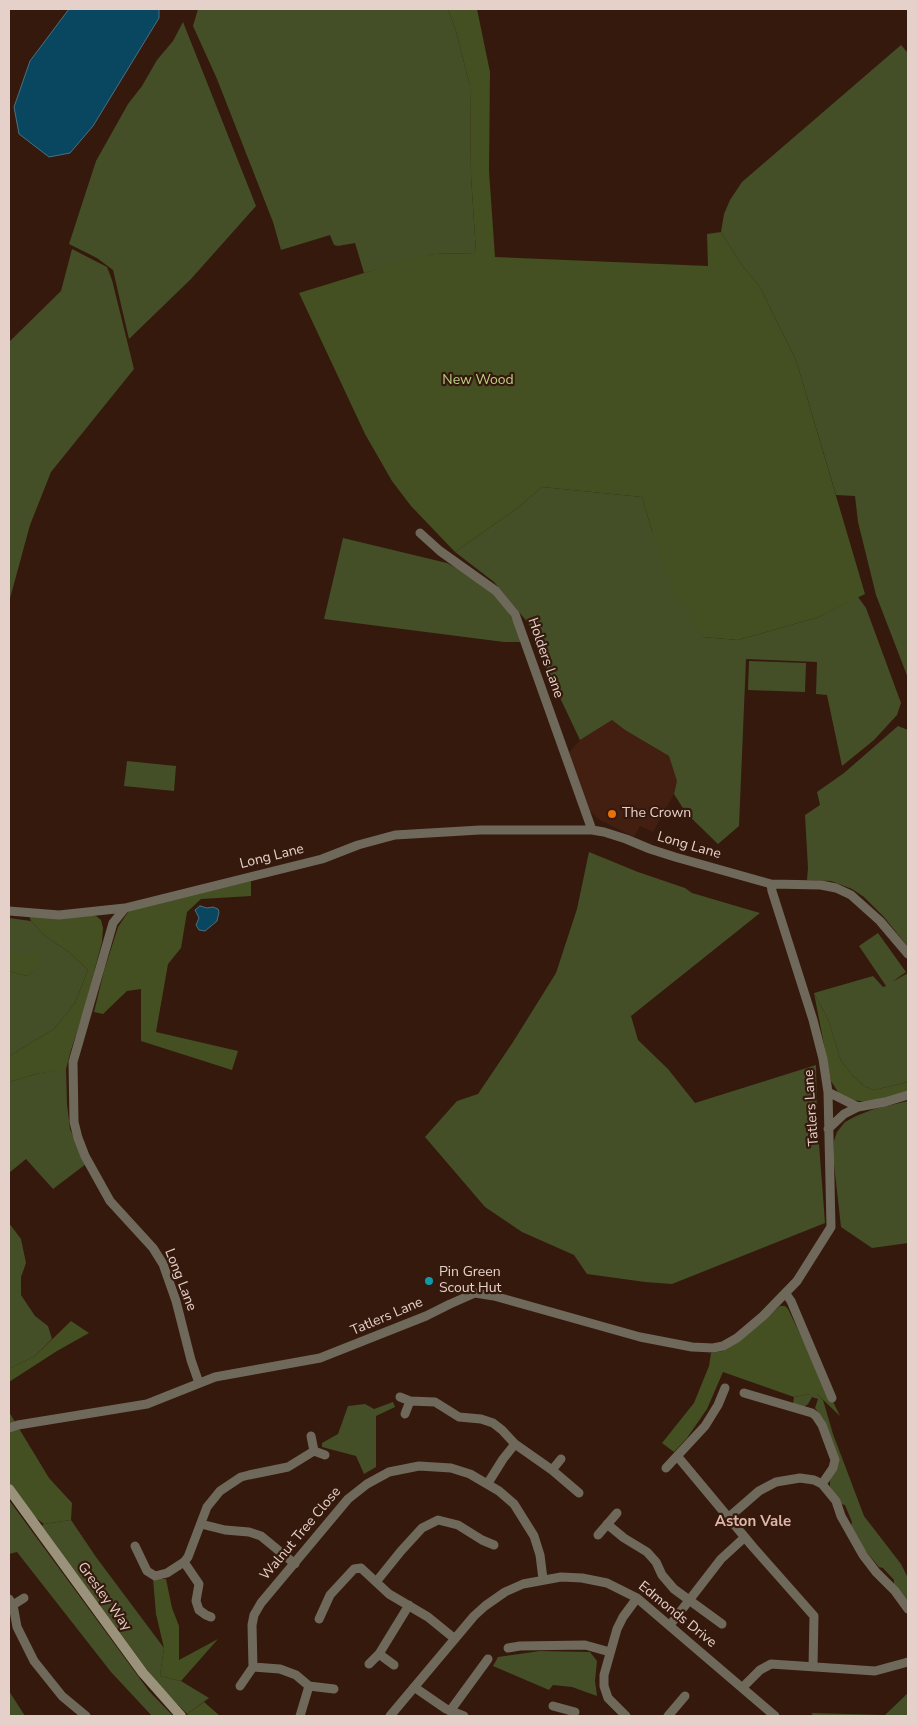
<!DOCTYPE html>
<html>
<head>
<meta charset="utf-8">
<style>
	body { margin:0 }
	#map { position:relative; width:917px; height:1725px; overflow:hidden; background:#35190d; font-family:"Nunito Sans",sans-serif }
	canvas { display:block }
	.frame { position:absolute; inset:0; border:10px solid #e5d1c9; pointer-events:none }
</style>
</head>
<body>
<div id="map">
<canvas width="917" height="1725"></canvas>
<div class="frame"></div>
</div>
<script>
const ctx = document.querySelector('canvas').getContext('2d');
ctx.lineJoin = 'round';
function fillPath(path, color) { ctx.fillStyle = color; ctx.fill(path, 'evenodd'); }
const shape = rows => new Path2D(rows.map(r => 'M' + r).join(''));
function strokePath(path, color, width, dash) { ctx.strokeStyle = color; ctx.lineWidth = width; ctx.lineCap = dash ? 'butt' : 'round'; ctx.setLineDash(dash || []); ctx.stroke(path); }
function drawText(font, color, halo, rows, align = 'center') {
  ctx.font = font + ' "Nunito Sans",sans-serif'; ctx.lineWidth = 4.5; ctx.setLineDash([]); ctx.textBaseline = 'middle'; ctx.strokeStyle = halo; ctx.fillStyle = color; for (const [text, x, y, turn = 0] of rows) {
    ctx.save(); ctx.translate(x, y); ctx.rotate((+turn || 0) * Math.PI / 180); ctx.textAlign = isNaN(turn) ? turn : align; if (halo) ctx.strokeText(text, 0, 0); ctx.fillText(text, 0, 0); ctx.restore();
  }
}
fillPath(shape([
	[612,720,625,730,669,756,678,781,674,794,653,832,640,826,634,837,600,820,587,809,567,755,580,740]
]), '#421f11');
fillPath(shape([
	[198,9,448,9,456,31,470,86,471,176,476,253,434,254,364,273,355,243,338,246,334,245,330,235,281,250,273,222,217,79,193,26],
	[183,22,256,206,191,279,129,339,113,270,97,258,69,244,96,161,128,104,142,86,157,60,173,41],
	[901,45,908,53,908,678,876,595,858,522,855,496,836,495,796,360,760,287,741,264,721,232,724,214,730,200,742,182],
	[72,249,107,267,112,280,134,369,51,472,30,525,9,602,9,342,61,291],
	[542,487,642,497,652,531,703,637,738,640,819,617,858,597,866,608,901,703,897,715,874,740,842,766,827,695,816,694,817,662,746,659,739,826,718,844,686,813,674,794,677,781,669,756,625,730,612,720,580,740,537,649,529,624,494,582,455,552,516,509],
	[343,538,447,563,462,571,494,594,508,611,524,642,504,642,324,619],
	[749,661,806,663,805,692,748,690],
	[898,726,908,730,908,947,884,917,864,897,852,889,831,881,807,880,808,868,805,815,820,805,817,792,844,773],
	[127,761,176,766,174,791,124,786],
	[589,852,638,872,685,888,692,893,760,913,631,1016,638,1040,668,1069,695,1103,816,1065,817,1118,825,1223,672,1284,645,1282,587,1274,574,1255,522,1232,485,1207,425,1137,457,1101,478,1094,513,1042,556,973,577,909],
	[9,918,31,921,45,936,69,952,88,970,75,1003,54,1029,9,1056,9,971,27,976,38,968,39,955,9,955],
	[878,933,906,972,892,982,908,973,908,1082,874,1090,864,1086,853,1076,841,1061,828,1019,814,993,873,976,883,987,886,986,859,946],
	[61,1069,66,1069,67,1104,70,1129,86,1164,53,1189,26,1159,9,1173,9,1082,36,1074],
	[908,1101,908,1243,872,1248,841,1227,833,1155,834,1141,837,1132,845,1122,856,1116,874,1109],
	[9,1223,21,1239,26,1263,21,1277,21,1295,35,1316,48,1326,52,1339,35,1356,9,1369],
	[810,1394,817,1394,823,1400,833,1434,864,1516,901,1564,908,1578,908,1602,894,1585,894,1580,883,1568,879,1567,864,1549,851,1526,852,1522,845,1505,841,1504,830,1487,830,1480,837,1469,839,1462,824,1420,815,1408,818,1399,812,1397,808,1404,804,1407,793,1404,794,1397],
	[393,1402,395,1407,376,1416,376,1467,364,1474,356,1456,322,1447,322,1443,338,1434,348,1406,365,1404,374,1409],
	[9,1500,149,1691,173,1716,152,1716,111,1672,17,1552,9,1554],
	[71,1520,96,1557,164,1648,160,1676,181,1681,209,1698,187,1714,156,1682,42,1526,44,1524],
	[540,1651,590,1652,597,1661,595,1681,597,1696,572,1687,553,1685,549,1690,493,1666,498,1657],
	[9,1691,25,1716,9,1716],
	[908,1693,908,1716,814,1716,811,1713,885,1715]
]), '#444f27');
fillPath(shape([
	[448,9,477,9,490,72,489,171,495,257,708,266,707,234,721,232,741,264,760,287,796,360,865,594,819,617,738,640,703,637,677,600,652,531,642,497,542,487,516,509,455,552,411,506,392,481,365,434,299,293,403,261,434,254,476,253,471,176,470,86,456,31],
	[251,881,251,896,201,899,187,912,181,948,168,964,156,1032,238,1051,232,1070,141,1041,141,989,127,991,103,1014,94,1012,104,971,118,927,130,909],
	[29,915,96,916,101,920,103,928,102,942,84,1010,71,1050,66,1069,36,1074,9,1082,9,1056,54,1029,75,1003,88,970,69,952,45,936,31,921],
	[39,954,39,968,27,976,9,971,9,955],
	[814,993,828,1019,841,1061,853,1076,864,1086,874,1090,908,1082,908,1092,870,1102,850,1100,840,1095,831,1081],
	[780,1306,785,1306,788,1309,840,1416,817,1394,810,1394,794,1397,723,1372,707,1409,687,1438,674,1452,662,1443,694,1403,709,1366,711,1353,723,1351,737,1342],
	[71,1321,89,1333,57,1351,9,1382,9,1369,35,1356],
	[9,1412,49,1478,72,1503,71,1520,44,1524,32,1515,9,1482],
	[153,1579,166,1579,172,1608,179,1626,179,1660,218,1639,181,1681,160,1676,164,1648,156,1614],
	[204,1702,220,1716,189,1716,187,1714]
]), '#445021');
const water = shape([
	[69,9,159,9,159,18,93,126,70,153,49,157,19,134,14,107,30,61,69,9],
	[200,906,207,908,213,907,218,909,219,912,217,921,205,931,199,930,196,925,199,918,195,910,200,906]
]);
fillPath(water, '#094760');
strokePath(water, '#4b7080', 1);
strokePath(shape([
	[420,533,440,551,496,591,515,614,592,830],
	[9,911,59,915,125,908],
	[828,1092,858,1107],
	[828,1129,844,1114,858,1107,885,1102,908,1095],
	[786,1294,791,1301,832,1398],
	[199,1383,191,1360,176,1301,163,1264,153,1248,110,1201,85,1156,78,1138,74,1122,73,1062,113,923,125,908,322,859,358,845,395,835,480,830,592,830,604,832,626,839,650,849,675,857,771,884,821,885,836,888,851,895,880,921,908,954],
	[744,1393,812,1413,816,1416,822,1425,835,1460,833,1468,822,1484],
	[400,1397,410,1401,435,1402,459,1417,481,1419,493,1423,502,1430,515,1444,552,1470,579,1493],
	[405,1414,410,1401],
	[9,1428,18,1425,147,1404,215,1377,320,1358,426,1316,450,1304,475,1293,494,1296,640,1337,692,1347,713,1348,723,1346,737,1338,763,1316,797,1281,831,1227,828,1092,823,1059,813,1020,772,891,771,884],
	[311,1436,314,1451],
	[314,1451,325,1455],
	[678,1457,753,1547,814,1616,813,1667],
	[666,1468,705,1426,718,1405,725,1388],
	[552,1470,561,1459],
	[488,1483,503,1459,515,1444],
	[728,1518,759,1491,776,1482,800,1478,814,1480,822,1484,836,1501,841,1516,863,1555,876,1572,895,1591,908,1609],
	[201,1524,225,1530,249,1532,261,1536,295,1564],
	[607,1524,624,1538,647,1552,656,1562,662,1575,674,1589,722,1624],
	[598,1535,617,1513],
	[135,1546,147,1571,155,1576,167,1573,184,1562,188,1557,207,1507,220,1491,241,1477,249,1475,288,1467,314,1451],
	[184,1562,199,1584,196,1601,199,1610,206,1615,211,1617],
	[376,1582,401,1551,422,1528,438,1520,458,1525,482,1540,494,1545],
	[9,1599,13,1605,17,1627,34,1661,62,1696,86,1716],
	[13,1605,24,1598],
	[319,1619,330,1595,354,1569,361,1568,389,1594,428,1617,455,1639],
	[670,1625,721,1559,745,1537],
	[508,1648,520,1646,585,1645,610,1652],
	[379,1654,394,1665],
	[369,1664,379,1654,409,1605],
	[253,1667,280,1669,296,1675,309,1686,334,1689],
	[240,1686,253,1667,252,1625,254,1615,261,1603,348,1499,367,1484,389,1472,419,1466,451,1468,470,1474,499,1491,514,1504,534,1536,540,1555,543,1579],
	[414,1687,446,1709,464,1716],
	[743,1687,760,1670,771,1664,875,1671,908,1662],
	[553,1706,575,1712],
	[450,1711,488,1659],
	[300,1716,309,1686],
	[390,1716,474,1616,485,1606,505,1592,523,1584,561,1577,582,1578,607,1583,637,1598,775,1716],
	[626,1716,608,1698,604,1686,604,1675,617,1629,623,1617,637,1598],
	[668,1716,685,1696]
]), '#6f695b', 9);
strokePath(shape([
	[9,1489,143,1673,181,1716]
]), '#9b927c', 10);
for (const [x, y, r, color] of [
	[612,814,5,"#e8710a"],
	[429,1281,5,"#0f9aa8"]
]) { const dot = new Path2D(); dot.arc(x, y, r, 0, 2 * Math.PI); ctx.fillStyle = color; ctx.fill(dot); strokePath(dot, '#35190d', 2); }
drawText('14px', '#bdd287', '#35190d', [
	["New Wood",478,381]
]);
drawText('14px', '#e5d1c9', '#35190d', [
	["Holders Lane",545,658,71],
	["Long Lane",689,846,16],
	["Long Lane",272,857,-14],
	["Tatlers Lane",812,1108,-94],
	["Long Lane",180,1280,69],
	["Tatlers Lane",387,1317,-23],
	["Walnut Tree Close",301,1534,-50],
	["Gresley Way",104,1597,54],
	["Edmonds Drive",677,1615,39]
]);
drawText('14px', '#e5d1c9', '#35190d', [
	["The Crown",622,814],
	["Pin Green",439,1273],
	["Scout Hut",439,1289]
], 'left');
drawText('bold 15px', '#dfb8a9', '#35190d', [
	["Aston Vale",753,1522]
]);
</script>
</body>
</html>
